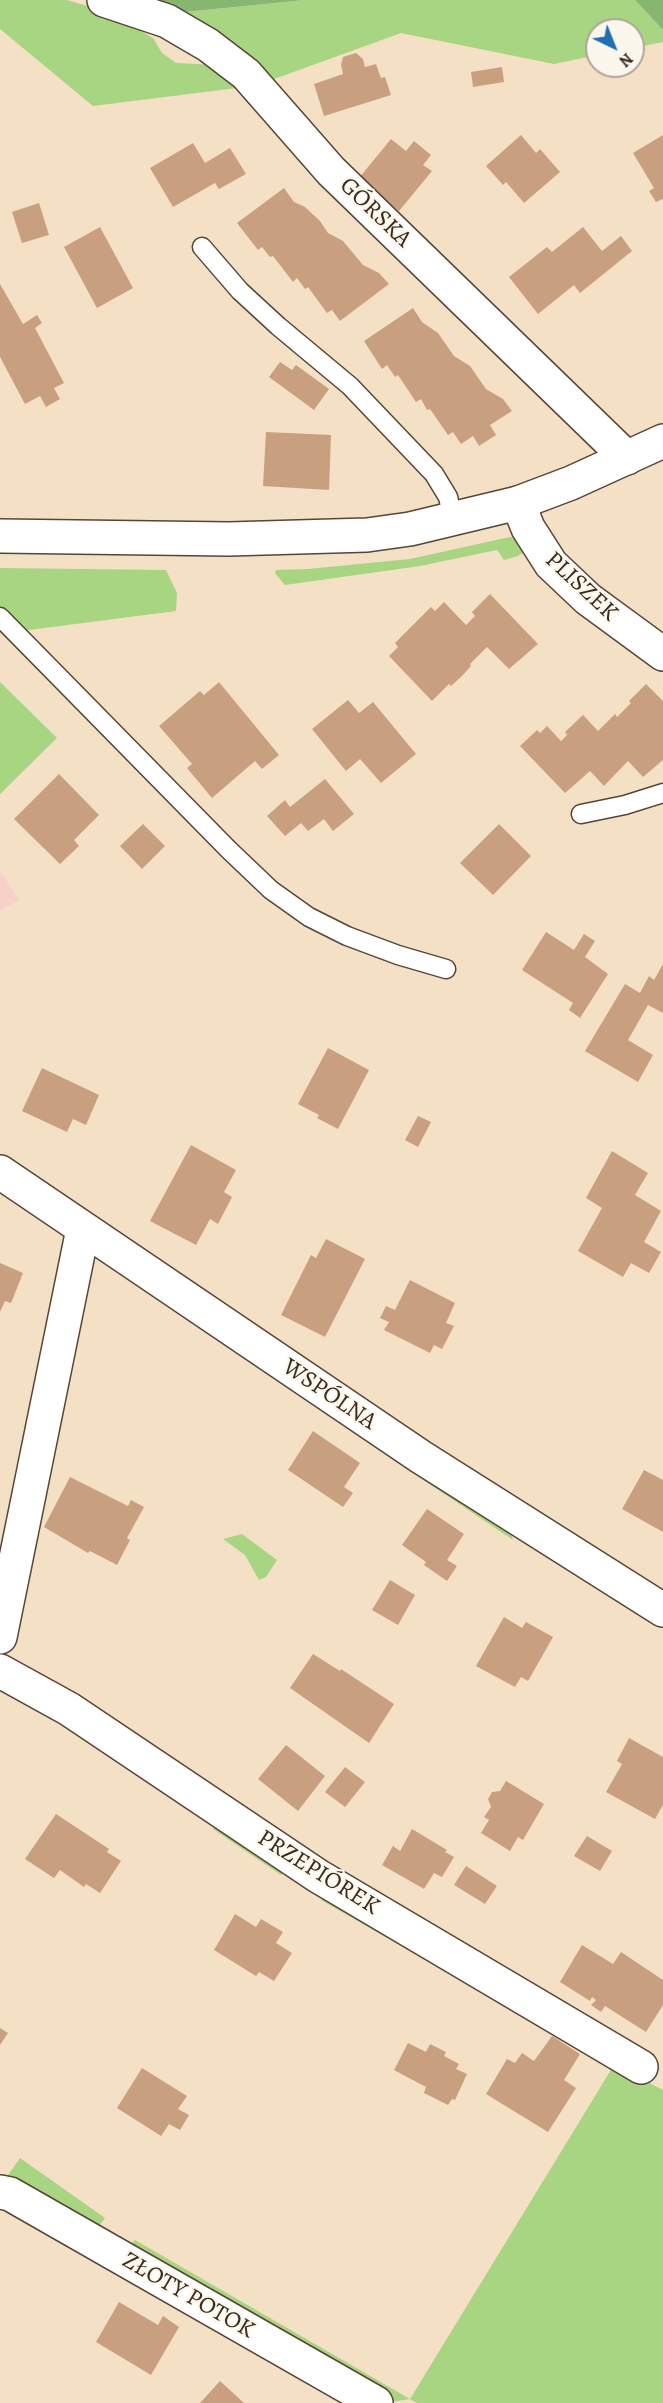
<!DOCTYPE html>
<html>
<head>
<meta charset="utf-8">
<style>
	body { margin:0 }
	#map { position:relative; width:663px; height:2403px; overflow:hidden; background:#f4e0c5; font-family:Alegreya,serif }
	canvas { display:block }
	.north { position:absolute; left:585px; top:18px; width:60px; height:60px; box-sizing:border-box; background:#fbf7ec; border:2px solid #aea59a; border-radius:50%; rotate:137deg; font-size:16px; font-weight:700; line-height:24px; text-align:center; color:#3b2a1e }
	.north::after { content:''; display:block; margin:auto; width:21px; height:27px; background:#1f6fb2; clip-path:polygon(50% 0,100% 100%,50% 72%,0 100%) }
</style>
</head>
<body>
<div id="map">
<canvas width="663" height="2403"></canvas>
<div class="north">N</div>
</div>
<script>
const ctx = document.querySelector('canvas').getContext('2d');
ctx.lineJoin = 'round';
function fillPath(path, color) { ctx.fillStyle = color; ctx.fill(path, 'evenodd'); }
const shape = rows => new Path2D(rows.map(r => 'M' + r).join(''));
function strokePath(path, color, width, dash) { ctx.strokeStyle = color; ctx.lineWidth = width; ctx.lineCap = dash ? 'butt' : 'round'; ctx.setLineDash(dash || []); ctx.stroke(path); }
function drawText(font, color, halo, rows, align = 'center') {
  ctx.font = font + ' Alegreya,serif'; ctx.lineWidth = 4.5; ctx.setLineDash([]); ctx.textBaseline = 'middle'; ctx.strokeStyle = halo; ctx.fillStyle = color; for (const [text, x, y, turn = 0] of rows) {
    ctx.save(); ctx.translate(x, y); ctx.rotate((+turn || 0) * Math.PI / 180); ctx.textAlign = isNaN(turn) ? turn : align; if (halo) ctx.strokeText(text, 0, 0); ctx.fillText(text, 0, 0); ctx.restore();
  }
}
fillPath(shape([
	[0,871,19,900,0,911]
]), '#f7d0ca');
fillPath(shape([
	[0,0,67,0,107,12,153,38,162,53,176,63,218,65,245,87,93,106,0,29],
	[304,0,635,0,663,30,663,42,633,48,633,30,597,30,597,55,554,64,401,33,266,82,176,13],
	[510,537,519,539,527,550,518,556,504,560,497,550,420,566,285,585,275,573,276,570,308,569,410,559],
	[0,568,166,570,177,593,176,611,21,631,0,607],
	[0,682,57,738,0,794],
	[402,1457,509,1528,513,1540,398,1463],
	[242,1534,277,1560,266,1577,259,1580,245,1555,223,1539],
	[217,1816,286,1867,281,1875,213,1829],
	[331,1894,458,1966,460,1980,321,1900],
	[614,2065,663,2090,663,2403,417,2403,410,2399,391,2402,127,2248,135,2240,410,2399],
	[20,2158,105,2218,97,2229,6,2178]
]), '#a8d581');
fillPath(shape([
	[144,0,304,0,175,13],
	[635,0,663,0,663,30]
]), '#86b66f');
fillPath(shape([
	[356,53,363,59,365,67,376,64,381,78,385,77,391,95,324,116,314,84,343,74,341,65,343,57],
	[502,67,504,82,473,87,471,72],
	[521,135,536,153,540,149,560,172,524,203,506,182,503,185,486,166],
	[663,135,663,199,656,202,649,191,654,188,633,153],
	[391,139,406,151,414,141,431,155,423,165,432,171,399,211,359,178],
	[193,143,205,163,230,148,246,174,219,189,215,183,173,207,150,168],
	[284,188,294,202,305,207,320,221,328,233,343,241,363,265,379,273,389,284,340,321,332,310,327,313,308,287,305,289,297,278,293,282,273,256,270,257,262,247,258,250,237,223],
	[39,203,49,235,22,243,12,212],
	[100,227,133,288,97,308,64,247],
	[583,227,602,251,621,236,632,251,580,293,574,285,538,314,509,277,547,247,552,252],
	[0,284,23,324,37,315,42,323,35,328,64,383,54,388,60,399,46,407,40,396,25,404,0,357],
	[413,308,422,322,438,333,454,356,470,366,486,389,503,399,512,411,490,425,496,435,479,446,473,436,461,444,453,432,448,435,430,409,427,410,421,399,416,402,398,375,395,377,387,365,382,369,364,341],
	[280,362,292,370,296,365,329,389,314,410,269,377],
	[266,432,331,435,329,490,263,486],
	[490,594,538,644,509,669,487,647,470,664,471,666,462,676,451,686,449,684,432,701,389,656,398,647,395,643,431,607,435,611,444,602,466,625,475,616,472,612],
	[219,682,279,755,262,769,255,761,212,798,187,768,192,764,159,726,200,691,204,695],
	[646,684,663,701,663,760,643,777,628,761,604,786,590,771,565,793,520,746,537,730,540,733,547,726,561,741,567,735,565,732,583,715,598,731,615,714,617,717,631,703,629,701],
	[348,700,359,713,373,702,416,754,381,783,360,759,346,771,312,729],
	[59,774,99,815,74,840,79,846,60,864,14,819],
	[325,779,354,814,333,831,324,819,308,831,301,823,285,836,267,816,285,800,290,807],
	[143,824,165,846,142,869,120,846],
	[499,824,531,856,493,895,460,863],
	[546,932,574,950,584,934,595,941,585,957,608,974,580,1018,569,1010,573,1003,522,970],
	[663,964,663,1013,648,1005,628,1040,653,1055,638,1082,585,1051,625,984,640,993,649,976,654,980],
	[328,1048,369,1070,338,1129,317,1118,319,1115,298,1104],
	[42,1068,99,1095,86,1125,73,1119,67,1132,22,1111],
	[418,1116,431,1122,418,1147,405,1140],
	[191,1145,236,1170,224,1192,232,1197,218,1224,210,1219,196,1245,150,1221],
	[612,1151,648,1173,635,1195,661,1211,644,1242,661,1252,649,1273,631,1263,623,1277,578,1251,602,1208,586,1198],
	[326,1239,365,1259,325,1337,281,1315,311,1255,316,1258],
	[0,1263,23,1273,11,1303,5,1301,0,1312],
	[410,1280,455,1303,446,1323,454,1326,442,1349,434,1345,430,1353,384,1330,389,1322,380,1318,386,1306,395,1310],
	[313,1431,360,1463,344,1487,353,1493,343,1507,288,1470],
	[644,1470,663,1480,663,1532,622,1509],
	[70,1477,128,1506,131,1500,144,1507,127,1538,130,1540,117,1565,90,1551,88,1553,44,1527],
	[427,1509,464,1534,447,1560,457,1566,447,1581,424,1565,426,1562,402,1545],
	[390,1580,415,1595,398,1625,372,1610],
	[504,1617,522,1628,526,1622,553,1637,528,1681,521,1677,515,1687,476,1666],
	[313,1654,340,1671,341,1669,394,1704,369,1743,290,1688],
	[629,1738,663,1757,663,1805,655,1819,606,1792,622,1764,617,1761],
	[286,1745,325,1776,298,1811,258,1779],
	[345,1767,365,1782,345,1807,325,1792],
	[506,1781,544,1804,523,1840,518,1837,510,1851,481,1833,489,1820,484,1817,491,1807,488,1799,492,1792,500,1791],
	[56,1814,109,1849,107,1852,121,1861,100,1893,86,1884,84,1887,60,1870,54,1878,25,1859],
	[412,1829,447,1850,445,1852,454,1857,442,1877,434,1873,424,1889,382,1865,393,1846,400,1851],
	[587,1836,612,1851,600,1871,574,1856],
	[466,1866,497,1886,485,1904,454,1885],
	[235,1914,256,1927,261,1919,283,1932,276,1943,292,1953,274,1981,259,1972,256,1976,214,1950],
	[582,1945,613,1964,621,1952,663,1980,663,2005,646,2032,605,2006,601,2012,591,2005,596,2000,592,1997,590,2001,560,1982],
	[0,2028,8,2033,0,2045],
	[552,2036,580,2054,564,2080,576,2088,548,2132,486,2094,507,2059,515,2063,522,2053,534,2061],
	[408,2043,426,2052,430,2044,446,2052,444,2056,459,2064,456,2069,467,2074,455,2100,452,2099,448,2105,424,2093,426,2087,394,2070],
	[142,2068,187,2096,178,2109,189,2115,180,2130,169,2124,161,2136,117,2108],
	[119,2302,158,2325,163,2316,179,2327,151,2375,96,2342],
	[220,2381,244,2403,200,2403]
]), '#c9a07f');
const service = shape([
	[202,247,240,291,278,326,350,386,434,474,448,497,453,519],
	[0,617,229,850,271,890,309,917,347,936,398,955,446,969],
	[581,814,625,805,663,793]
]);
const minor = shape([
	[104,0,167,21,208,45,246,74,331,171,627,458],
	[518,503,528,528,551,564,588,599,663,654],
	[0,1172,421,1457,663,1610],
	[0,1637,83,1229],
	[0,1671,69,1709,318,1876,641,2067],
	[0,2192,10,2194,376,2403]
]);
const tertiary = shape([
	[0,536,229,539,367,535,410,529,518,503,571,483,663,441]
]);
strokePath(service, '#574537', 21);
strokePath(minor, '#574537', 36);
strokePath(tertiary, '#574537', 36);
strokePath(service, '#fff', 18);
strokePath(minor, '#fff', 33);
strokePath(tertiary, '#fff', 33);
drawText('24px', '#3b2a1e', '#fbf7ec', [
	["GÓRSKA",375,213,44],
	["PLISZEK",581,587,43],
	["WSPÓLNA",329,1395,34],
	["PRZEPIÓREK",318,1873,32],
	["ZŁOTY POTOK",188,2296,30]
]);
</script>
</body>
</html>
